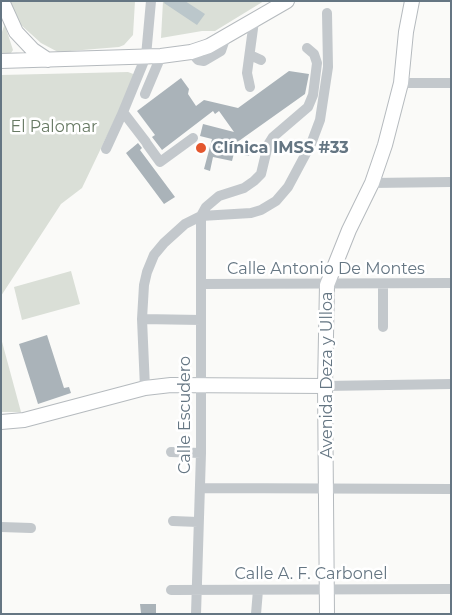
<!DOCTYPE html>
<html>
<head>
<meta charset="utf-8">
<style>
	body { margin:0 }
	#map { position:relative; width:452px; height:615px; overflow:hidden; background:#fafaf8; font-family:Montserrat,sans-serif }
	canvas { display:block }
	.frame { position:absolute; inset:0; border:2px solid #657683; pointer-events:none }
</style>
</head>
<body>
<div id="map">
<canvas width="452" height="615"></canvas>
<div class="frame"></div>
</div>
<script>
const ctx = document.querySelector('canvas').getContext('2d');
ctx.lineJoin = 'round';
function fillPath(path, color) { ctx.fillStyle = color; ctx.fill(path, 'evenodd'); }
const shape = rows => new Path2D(rows.map(r => 'M' + r).join(''));
function strokePath(path, color, width, dash) { ctx.strokeStyle = color; ctx.lineWidth = width; ctx.lineCap = dash ? 'butt' : 'round'; ctx.setLineDash(dash || []); ctx.stroke(path); }
function drawText(font, color, halo, rows, align = 'center') {
  ctx.font = font + ' Montserrat,sans-serif'; ctx.lineWidth = 5; ctx.setLineDash([]); ctx.textBaseline = 'middle'; ctx.strokeStyle = halo; ctx.fillStyle = color; for (const [text, x, y, turn = 0] of rows) {
    ctx.save(); ctx.translate(x, y); ctx.rotate((+turn || 0) * Math.PI / 180); ctx.textAlign = isNaN(turn) ? turn : align; if (halo) ctx.strokeText(text, 0, 0); ctx.fillText(text, 0, 0); ctx.restore();
  }
}
fillPath(shape([
	[8,1,135,1,133,35,124,45,119,47,58,52,41,43,21,25],
	[163,1,264,1,215,31,202,31,161,38],
	[1,13,13,50,11,53,1,53,1,35,4,26],
	[128,72,136,75,82,188,61,204,1,296,1,75],
	[71,271,80,304,22,320,14,287],
	[1,338,21,412,1,412]
]), '#dadfd7');
fillPath(shape([
	[165,1,185,1,205,14,197,25,164,3]
]), '#bbc7cb');
fillPath(shape([
	[289,71,309,74,305,94,236,143,251,146,249,156,234,153,232,161,213,157,210,171,204,169,212,139,200,136,203,124,234,132,219,111,215,114,213,111,162,150,152,137,155,135,137,111,181,78,189,89,188,94,196,106,204,100,238,108],
	[138,143,142,148,140,150,175,197,164,204,126,153],
	[47,335,64,388,69,387,71,393,38,404,19,344],
	[140,604,156,604,156,613,141,613]
]), '#aab3b9');
const major = shape([
	[2,1,16,32,33,50,48,60],
	[1,61,161,56,191,52,209,46,287,1],
	[1,422,24,420,145,388,171,385,325,386],
	[327,614,325,386,327,285,349,230,372,183,385,145,401,83,406,32,412,1]
]);
strokePath(major, '#b5babe', 16);
strokePath(shape([
	[191,52,198,60,204,61,221,51,226,36],
	[250,55,261,60],
	[401,83,451,83],
	[250,87,247,73,254,21],
	[145,94,161,56],
	[146,142,123,112,146,56,151,1],
	[147,144,160,162,193,138],
	[106,149,123,112],
	[372,183,451,182],
	[201,284,451,283],
	[383,284,383,327],
	[142,319,201,320],
	[325,386,451,384],
	[145,388,142,319,144,285,147,272,154,255,164,243,185,224,201,216,251,213,261,210,276,201,288,187,311,144,320,120,328,67,327,13],
	[171,452,201,453],
	[200,488,451,489],
	[173,521,198,522],
	[1,527,31,528],
	[171,590,451,589],
	[196,614,201,453,201,216,206,207,219,196,244,188,254,181,261,174,268,145,273,137,308,107,313,95,317,63,314,54,307,48],
	[256,614,258,590]
]), '#c3c8cc', 10);
strokePath(major, '#fff', 14);
for (const [x, y, r, color] of [
	[201,148,6,"#e4572e"]
]) { const dot = new Path2D(); dot.arc(x, y, r, 0, 2 * Math.PI); ctx.fillStyle = color; ctx.fill(dot); strokePath(dot, '#fff', 2); }
drawText('16px', '#687a64', '#fff', [
	["El Palomar",54,127]
]);
drawText('bold 16px', '#657683', '#fff', [
	["Clínica IMSS #33",212,148]
], 'left');
drawText('16px', '#657683', '#fff', [
	["Calle Antonio De Montes",326,269],
	["Avenida Deza y Ulloa",327,375,-90],
	["Calle Escudero",185,415,-90],
	["Calle A. F. Carbonel",311,574]
]);
</script>
</body>
</html>
